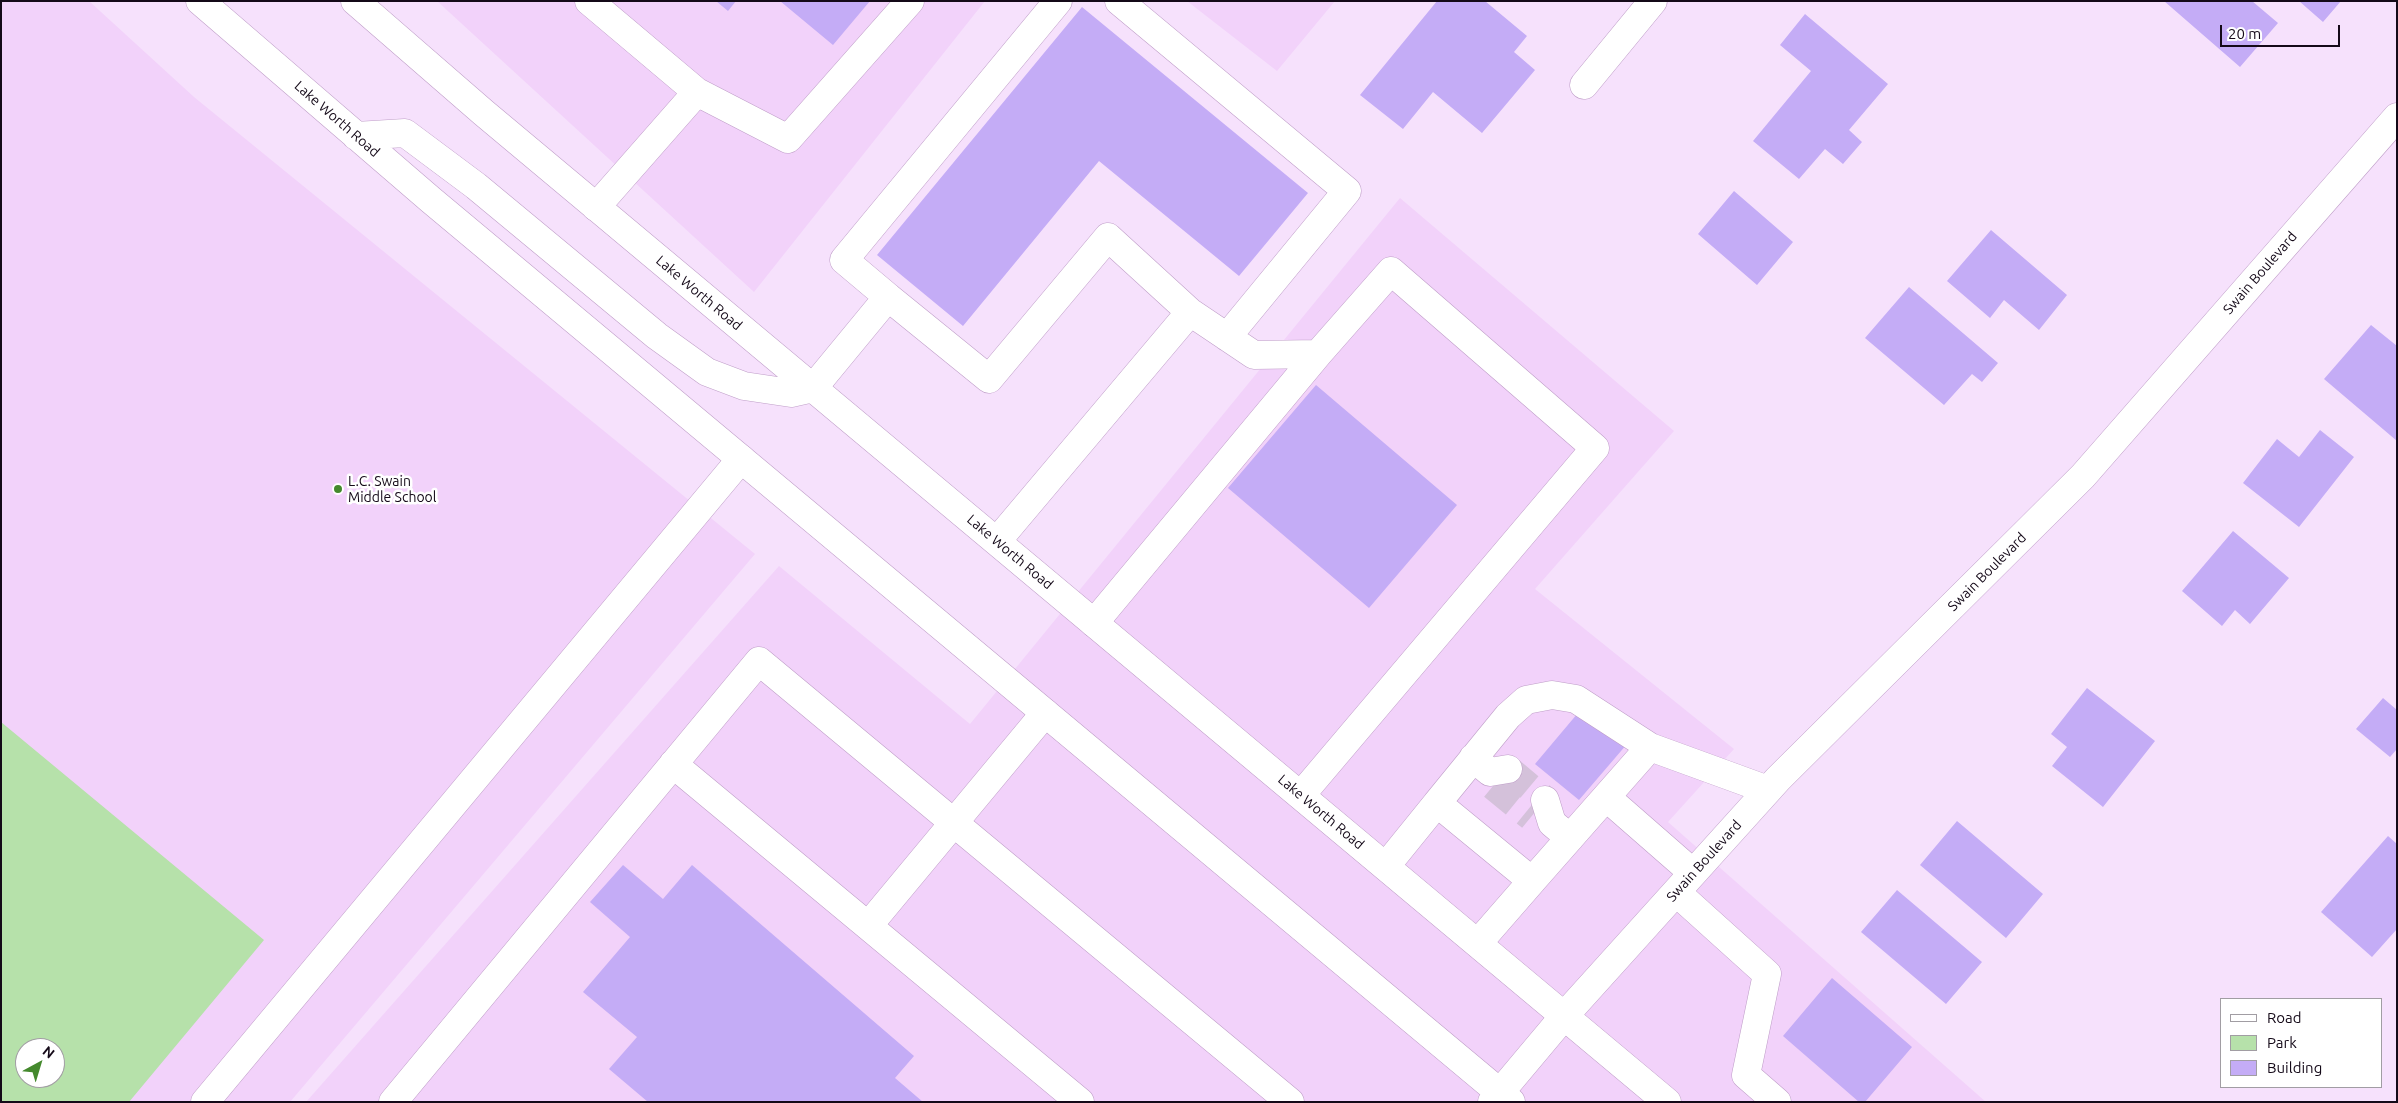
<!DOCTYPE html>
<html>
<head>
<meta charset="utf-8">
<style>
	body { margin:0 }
	#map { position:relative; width:2398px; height:1103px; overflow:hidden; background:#f6e1fc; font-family:Ubuntu,sans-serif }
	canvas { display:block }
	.frame { position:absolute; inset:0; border:2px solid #140918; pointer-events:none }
	.legend { position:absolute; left:2220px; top:998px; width:162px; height:90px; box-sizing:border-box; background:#fff; border:1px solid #a19da3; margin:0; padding:6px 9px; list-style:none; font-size:15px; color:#140918 }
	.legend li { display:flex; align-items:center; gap:10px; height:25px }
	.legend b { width:25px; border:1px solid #a19da3 }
	.north { position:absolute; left:15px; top:1038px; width:50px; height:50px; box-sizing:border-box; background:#fff; border:1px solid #a19da3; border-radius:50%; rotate:39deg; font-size:14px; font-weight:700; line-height:20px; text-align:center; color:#140918 }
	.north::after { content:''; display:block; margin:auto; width:18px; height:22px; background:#44892d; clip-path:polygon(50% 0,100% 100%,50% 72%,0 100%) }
	.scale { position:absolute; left:2220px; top:25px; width:120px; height:22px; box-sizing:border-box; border:2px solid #140918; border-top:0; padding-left:6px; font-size:15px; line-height:18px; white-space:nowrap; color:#140918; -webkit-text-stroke:4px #fff; paint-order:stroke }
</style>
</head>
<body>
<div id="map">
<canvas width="2398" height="1103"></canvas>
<div class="frame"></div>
<ul class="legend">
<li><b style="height:6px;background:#fff"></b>Road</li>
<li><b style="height:14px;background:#b6e1aa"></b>Park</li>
<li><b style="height:14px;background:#c4acf6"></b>Building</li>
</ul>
<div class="north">N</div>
<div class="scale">20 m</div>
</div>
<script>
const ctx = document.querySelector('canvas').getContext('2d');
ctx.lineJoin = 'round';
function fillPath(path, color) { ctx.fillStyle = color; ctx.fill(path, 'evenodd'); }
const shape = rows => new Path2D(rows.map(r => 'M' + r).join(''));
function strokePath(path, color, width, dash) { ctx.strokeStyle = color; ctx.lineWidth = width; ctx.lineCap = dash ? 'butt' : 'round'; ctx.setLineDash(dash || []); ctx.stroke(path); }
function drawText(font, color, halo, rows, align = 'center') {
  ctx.font = font + ' Ubuntu,sans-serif'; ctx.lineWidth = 5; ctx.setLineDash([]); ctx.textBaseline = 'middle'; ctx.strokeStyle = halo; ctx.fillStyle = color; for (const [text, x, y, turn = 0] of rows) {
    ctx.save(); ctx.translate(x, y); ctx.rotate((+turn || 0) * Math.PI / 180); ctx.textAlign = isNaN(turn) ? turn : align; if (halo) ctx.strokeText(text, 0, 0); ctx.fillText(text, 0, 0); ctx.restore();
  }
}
fillPath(shape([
	[1,1,89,1,194,97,755,554,290,1102,1,1102],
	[25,1048,55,1048,55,1078,25,1078],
	[437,1,985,1,754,292],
	[1187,1,1335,1,1277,71],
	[1400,198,1674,431,1535,589,1734,749,1668,822,1986,1102,306,1102,779,566,970,724]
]), '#f2d2fa');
fillPath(shape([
	[1,722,264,940,129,1102,1,1102],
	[25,1048,55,1048,55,1078,25,1078]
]), '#b6e1aa');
fillPath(shape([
	[716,1,736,1,728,11],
	[780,1,870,1,833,45],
	[1437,1,1485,1,1527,36,1514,52,1535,70,1482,133,1433,92,1403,129,1360,95],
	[2164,1,2252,1,2278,23,2240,67],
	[2299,1,2341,1,2323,22],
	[1082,7,1308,193,1239,276,1099,161,963,326,877,255],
	[1805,14,1888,84,1849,130,1862,142,1843,164,1825,149,1799,179,1753,141,1811,71,1780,45],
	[1734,191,1793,242,1757,285,1698,234],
	[1991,230,2067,295,2039,330,2004,300,1990,318,1947,281],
	[1909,287,1998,363,1982,382,1972,374,1944,405,1865,338],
	[2371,325,2397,346,2397,441,2324,379],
	[1316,385,1457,505,1369,608,1228,488],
	[2320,430,2354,457,2299,527,2243,483,2277,439,2299,457],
	[2233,531,2289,578,2250,624,2235,610,2222,626,2182,591],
	[2087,688,2155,741,2103,807,2052,766,2067,747,2051,734],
	[2383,698,2397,710,2397,749,2390,757,2356,729],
	[1583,707,1627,744,1579,800,1535,764],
	[1957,821,2043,894,2006,938,1920,865],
	[2388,836,2397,844,2397,929,2372,957,2321,912],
	[623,865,663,899,692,865,914,1056,895,1078,923,1102,648,1102,609,1069,637,1037,583,992,630,937,590,902],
	[1897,890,1982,962,1946,1004,1861,932],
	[1832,978,1912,1047,1865,1102,1859,1102,1783,1036]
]), '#c4acf6');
strokePath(shape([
	[1508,769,1545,800],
	[1493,786,1531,817]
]), '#d4c1da', 28, [28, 14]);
const minor = shape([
	[589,1,697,92],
	[1119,1,1347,191,1227,337],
	[1584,85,1653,1],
	[596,207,697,92,788,139,910,1],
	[888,297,844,260,1058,1],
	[813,388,888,297,989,379,1108,237,1190,312],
	[997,541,1190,312,1254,355,1318,354],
	[1094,623,1318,354,1391,271,1595,448,1301,795],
	[1650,747,1532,881,1437,803,1508,716,1526,700,1552,695,1576,699,1650,747,1768,790],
	[1473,758,1490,772,1508,769],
	[673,764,1080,1102],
	[1606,797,1693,873],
	[1545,800,1552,823,1570,838],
	[1386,866,1437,803],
	[1676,892,1767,974,1746,1075,1777,1102],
	[868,926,1045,713],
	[1478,943,1532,881],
	[205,1102,741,459],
	[393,1102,759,661,1290,1102],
	[1492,1102,1565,1015,1778,779,2083,476,2397,117]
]);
const major = shape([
	[200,1,431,200,1511,1102],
	[355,1,484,113,1667,1102],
	[356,136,405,133,476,186,657,336,707,372,744,386,791,393,813,388]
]);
strokePath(minor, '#bf9ec8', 29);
strokePath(major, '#bf9ec8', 29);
strokePath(minor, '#fff', 28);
strokePath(major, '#fff', 28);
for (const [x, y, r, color] of [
	[338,489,5,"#44892d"]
]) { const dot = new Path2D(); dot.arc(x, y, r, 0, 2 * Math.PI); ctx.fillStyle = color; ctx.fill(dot); strokePath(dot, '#fff', 2); }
drawText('14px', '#140918', '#fff', [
	["Lake Worth Road",337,119,41],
	["Swain Boulevard",2260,273,-49],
	["Lake Worth Road",699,293,40],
	["Lake Worth Road",1010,552,40],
	["Swain Boulevard",1987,572,-45],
	["Lake Worth Road",1321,812,40],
	["Swain Boulevard",1704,861,-48]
]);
drawText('14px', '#140918', '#fff', [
	["L.C. Swain",348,481],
	["Middle School",348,497]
], 'left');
</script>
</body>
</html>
